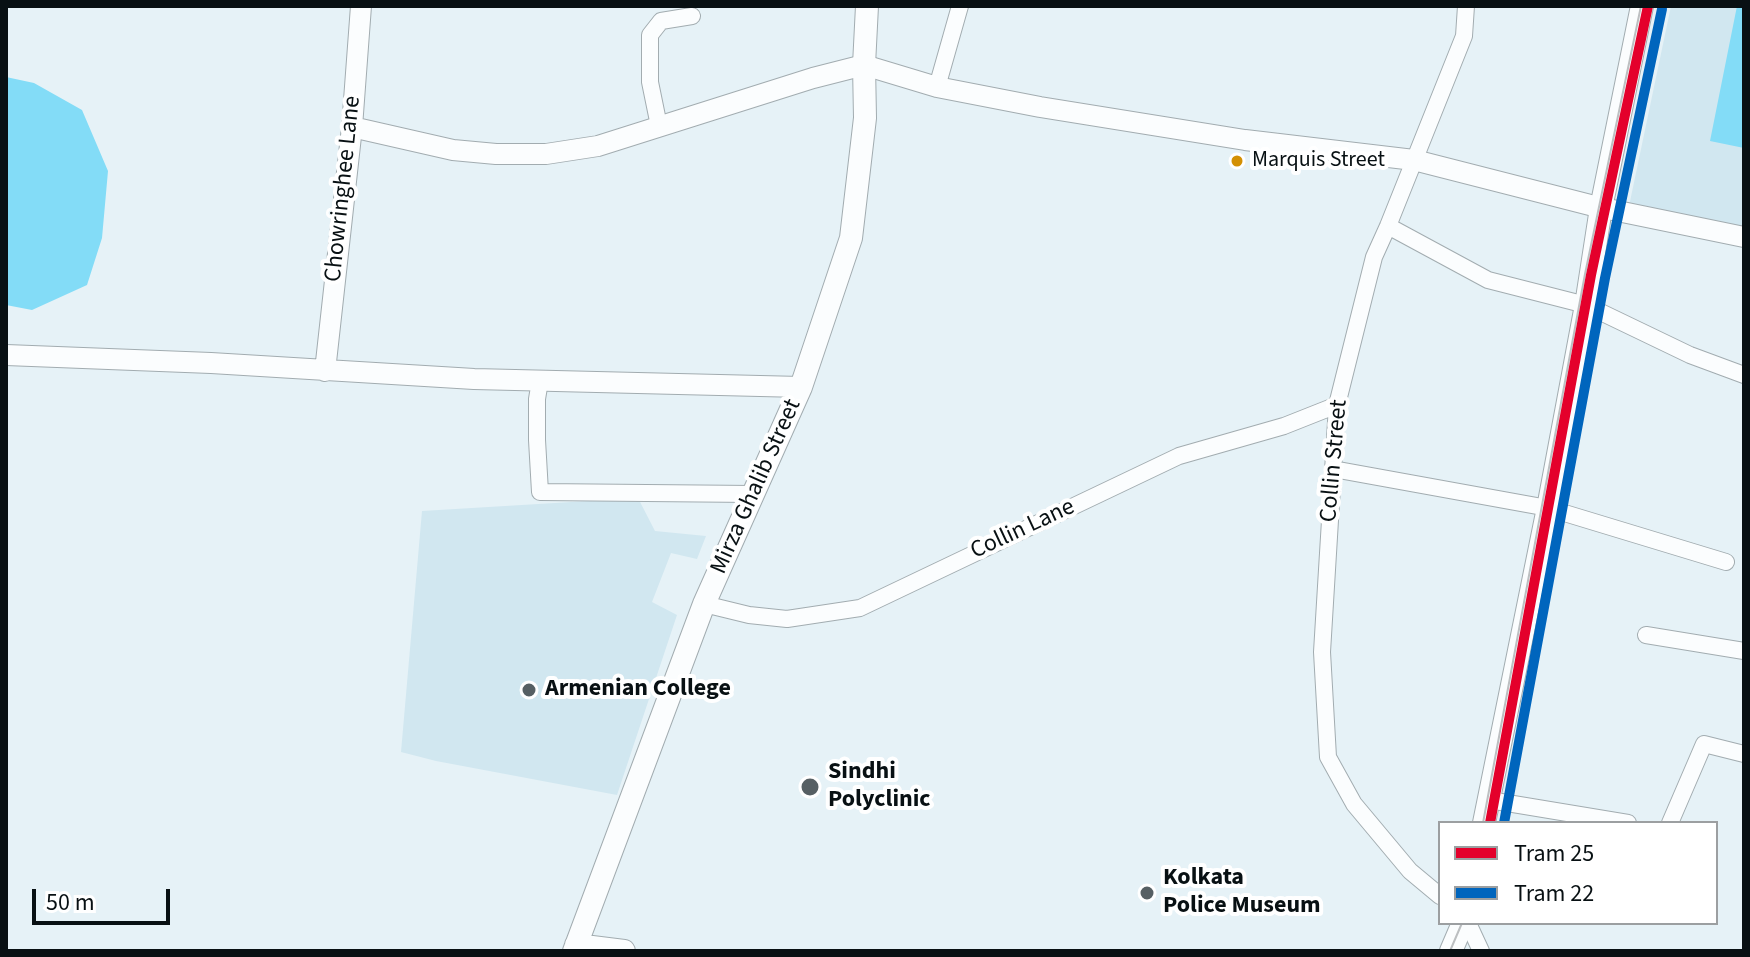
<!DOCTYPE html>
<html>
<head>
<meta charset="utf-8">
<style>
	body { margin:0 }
	#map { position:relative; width:1750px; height:957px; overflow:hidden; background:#e6f2f7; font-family:"Source Sans 3",sans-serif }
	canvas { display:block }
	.frame { position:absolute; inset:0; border:8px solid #081013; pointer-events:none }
	.legend { position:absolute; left:1438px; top:821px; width:280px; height:104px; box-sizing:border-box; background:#fff; border:2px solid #9c9fa1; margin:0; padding:10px 14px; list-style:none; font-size:24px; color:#081013 }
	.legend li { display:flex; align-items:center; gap:16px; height:40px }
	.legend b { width:40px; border:2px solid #9c9fa1 }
	.scale { position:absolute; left:32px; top:889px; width:138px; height:36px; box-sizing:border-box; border:4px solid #081013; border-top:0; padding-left:10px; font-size:24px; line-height:28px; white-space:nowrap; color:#081013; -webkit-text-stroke:6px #fff; paint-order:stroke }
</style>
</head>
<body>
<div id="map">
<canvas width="1750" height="957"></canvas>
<div class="frame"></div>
<ul class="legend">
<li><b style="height:10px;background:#e4002b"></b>Tram 25</li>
<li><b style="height:10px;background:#0065bd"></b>Tram 22</li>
</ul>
<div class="scale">50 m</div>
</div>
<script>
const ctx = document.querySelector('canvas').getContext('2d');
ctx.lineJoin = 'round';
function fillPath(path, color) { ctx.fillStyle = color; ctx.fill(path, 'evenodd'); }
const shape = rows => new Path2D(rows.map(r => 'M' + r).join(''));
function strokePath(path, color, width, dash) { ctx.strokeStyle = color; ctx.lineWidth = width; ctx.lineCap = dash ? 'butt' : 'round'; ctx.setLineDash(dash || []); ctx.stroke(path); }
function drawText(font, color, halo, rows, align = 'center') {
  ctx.font = font + ' "Source Sans 3",sans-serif'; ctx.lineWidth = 8; ctx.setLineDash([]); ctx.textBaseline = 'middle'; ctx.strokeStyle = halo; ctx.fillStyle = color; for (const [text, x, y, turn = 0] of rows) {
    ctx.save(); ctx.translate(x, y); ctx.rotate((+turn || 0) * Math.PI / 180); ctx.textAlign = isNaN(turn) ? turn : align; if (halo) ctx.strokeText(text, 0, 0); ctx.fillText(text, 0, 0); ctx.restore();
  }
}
fillPath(shape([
	[1671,6,1744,6,1744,232,1628,211],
	[638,498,655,531,706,536,697,559,671,553,652,602,677,615,617,795,436,761,401,752,422,511]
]), '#d1e7f0');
fillPath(shape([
	[1737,6,1744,6,1744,148,1710,141],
	[6,77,34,83,82,110,108,171,102,238,87,285,32,310,6,305]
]), '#83dcf7');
const minor = shape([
	[937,87,960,6],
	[659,126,650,82,650,35,661,21,692,16],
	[1388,226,1488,280,1586,305,1690,355,1744,375],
	[540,381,537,399,537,440,540,492,753,494],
	[1333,469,1548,508,1726,562],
	[704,604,749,615,787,619,860,608,1179,456,1284,426,1337,405],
	[1646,635,1744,651],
	[1489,800,1628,823],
	[1670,823,1704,744,1744,754],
	[1440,896,1410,871,1354,804,1328,757,1322,652,1337,405,1374,257,1388,226,1464,36,1466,6],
	[1468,923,1481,951]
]);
const tertiary = shape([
	[352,127,453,150,496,154,546,154,598,146,813,78,864,65,937,87,1040,107,1245,140,1414,160,1598,207,1744,237],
	[6,355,211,363,474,379,801,387],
	[325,371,352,127,361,6]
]);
const secondary = shape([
	[1484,823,1548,508,1586,305,1601,208,1642,6],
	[576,945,624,951],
	[574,951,704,604,801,387,851,238,865,118,864,65,867,6],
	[1451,951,1463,923]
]);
strokePath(minor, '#a2acb0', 18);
strokePath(tertiary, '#a2acb0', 22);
strokePath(secondary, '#a2acb0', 24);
strokePath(minor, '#fbfdfe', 16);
strokePath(tertiary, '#fbfdfe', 20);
strokePath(secondary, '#fbfdfe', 22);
strokePath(shape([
	[1483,823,1585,274,1641,6],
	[1450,951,1462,923]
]), '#bcbfc1', 2);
strokePath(shape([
	[1490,823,1591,275,1648,6]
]), '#e4002b', 10);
strokePath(shape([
	[1504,823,1605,278,1662,9]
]), '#0065bd', 10);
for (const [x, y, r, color] of [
	[1237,161,7,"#d39003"],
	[529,690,8,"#565f63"],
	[810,787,10,"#565f63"],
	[1147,893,8,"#565f63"]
]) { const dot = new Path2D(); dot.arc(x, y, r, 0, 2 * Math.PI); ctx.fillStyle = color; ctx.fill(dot); strokePath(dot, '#fff', 3); }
drawText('22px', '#081013', '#fff', [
	["Marquis Street",1252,161]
], 'left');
drawText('24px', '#081013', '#fff', [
	["Chowringhee Lane",344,189,-84],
	["Collin Street",1335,461,-85],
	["Mirza Ghalib Street",757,487,-66],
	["Collin Lane",1023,530,-25]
]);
drawText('bold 24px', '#081013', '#fff', [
	["Armenian College",545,690],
	["Sindhi",828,773],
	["Polyclinic",828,801],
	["Kolkata",1163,879],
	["Police Museum",1163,907]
], 'left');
</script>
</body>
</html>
